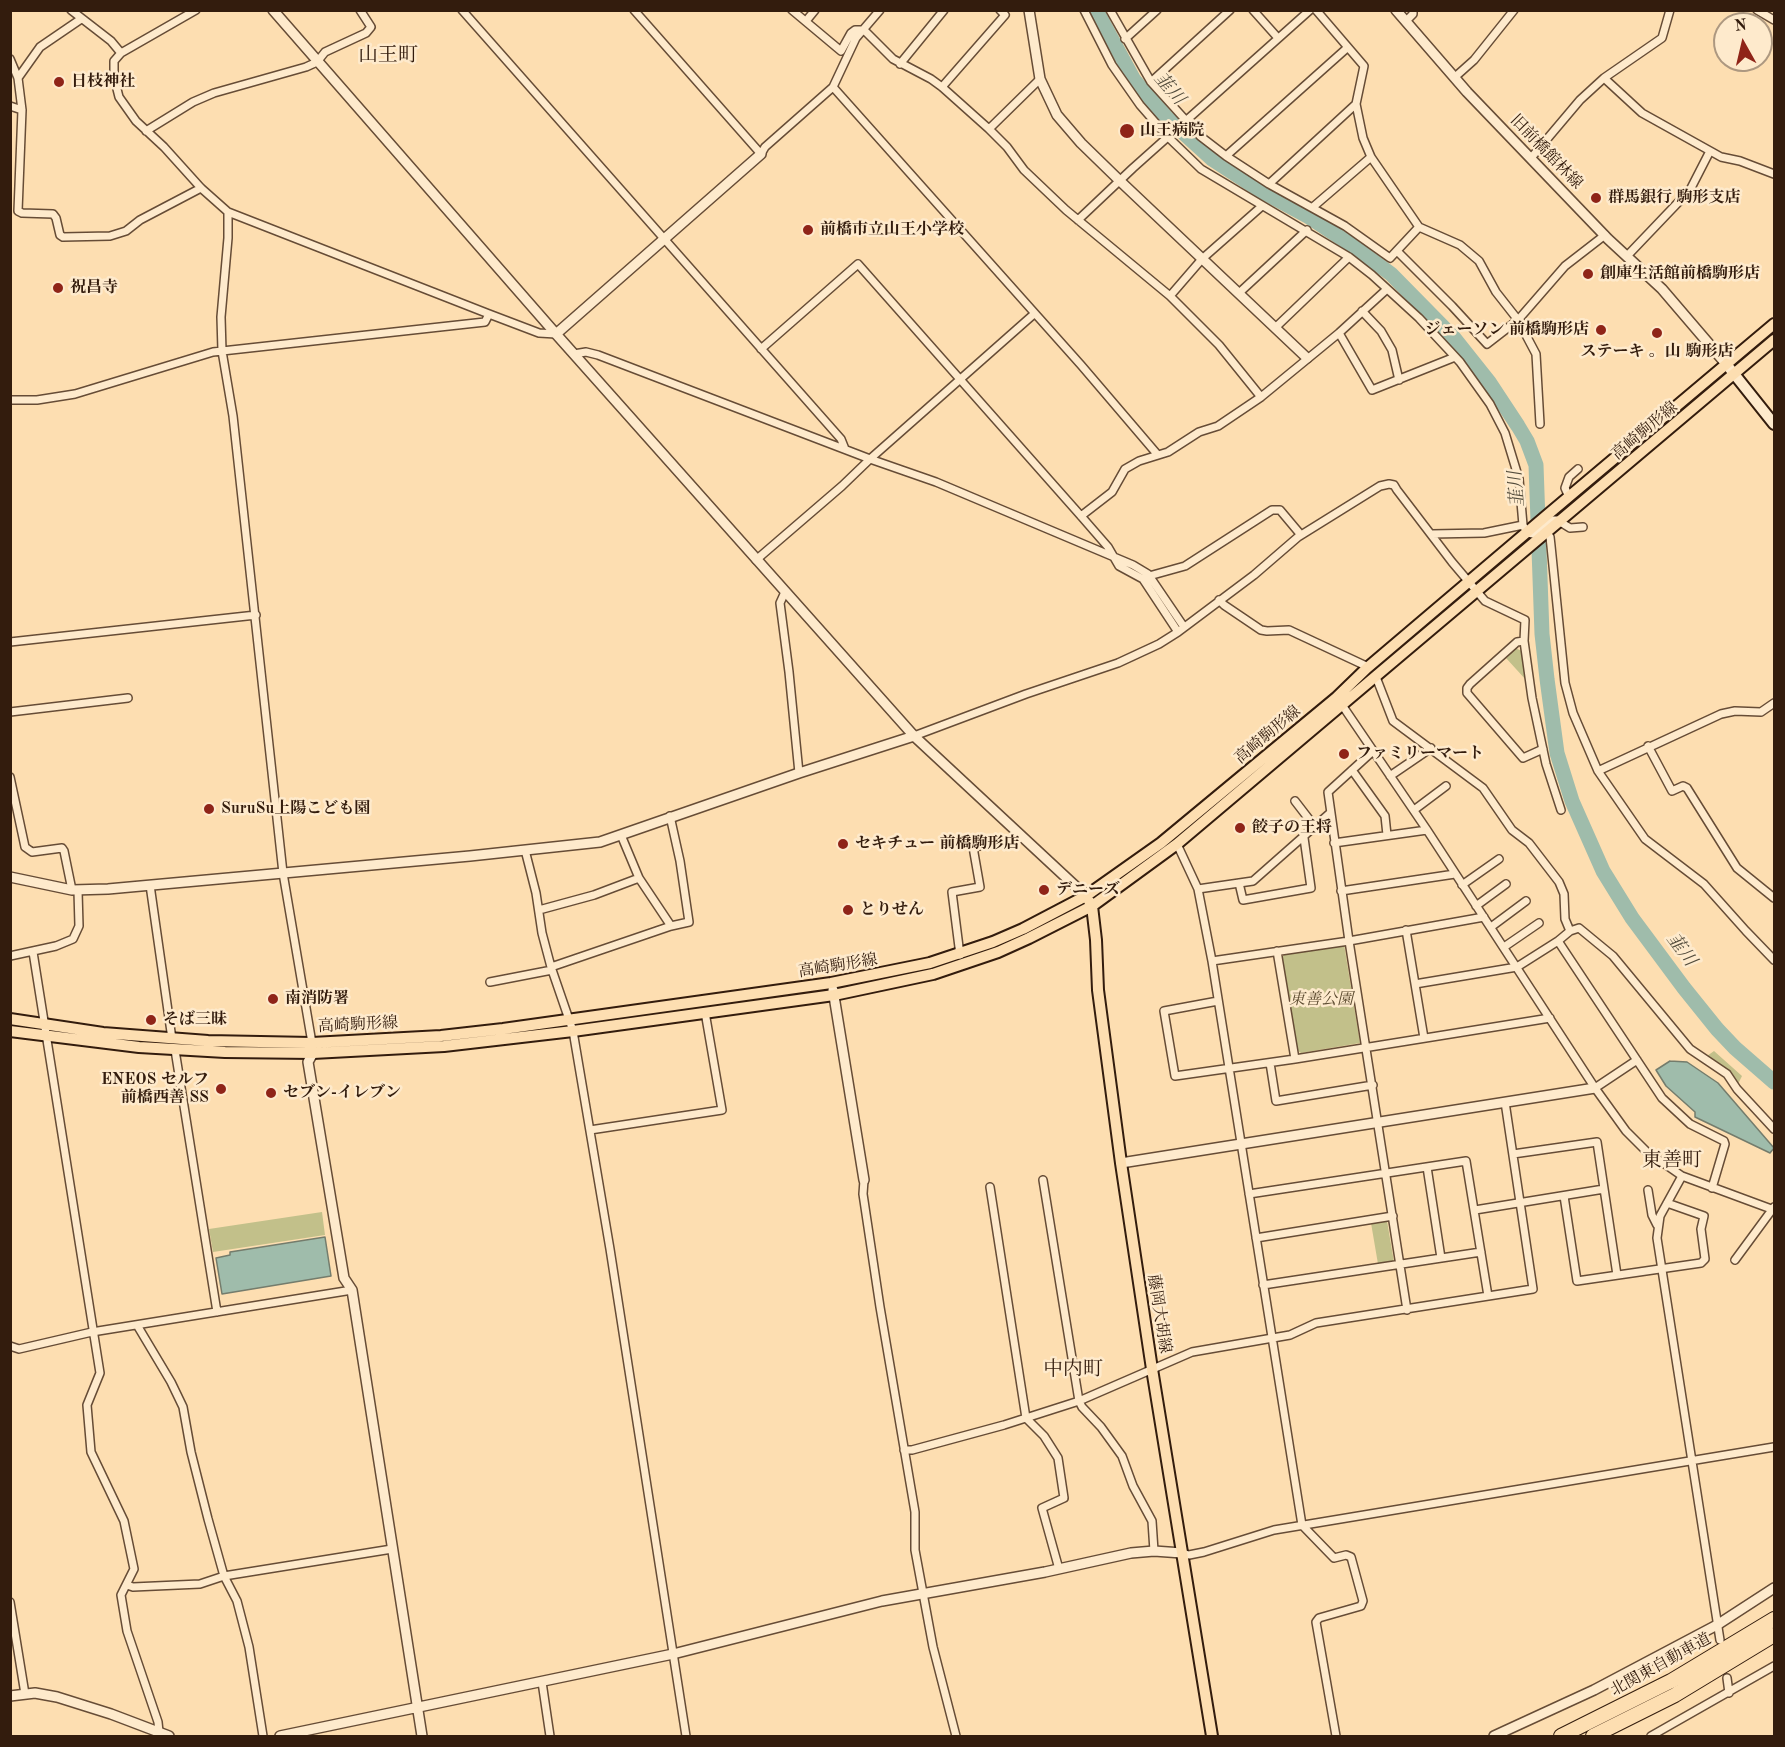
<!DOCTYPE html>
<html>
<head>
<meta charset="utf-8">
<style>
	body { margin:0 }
	#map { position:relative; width:1785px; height:1747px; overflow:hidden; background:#fddeb1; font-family:"Old Standard TT",serif }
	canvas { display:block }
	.frame { position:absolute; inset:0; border:12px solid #331c0d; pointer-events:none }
	.north { position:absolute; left:1713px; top:12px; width:60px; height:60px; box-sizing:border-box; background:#feeacc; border:2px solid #ad9880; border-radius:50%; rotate:352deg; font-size:16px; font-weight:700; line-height:24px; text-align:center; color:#331c0d }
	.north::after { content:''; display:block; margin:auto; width:21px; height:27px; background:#8f2418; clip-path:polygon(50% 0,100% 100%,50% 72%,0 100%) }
</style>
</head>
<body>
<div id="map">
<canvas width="1785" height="1747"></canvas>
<div class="frame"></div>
<div class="north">N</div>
</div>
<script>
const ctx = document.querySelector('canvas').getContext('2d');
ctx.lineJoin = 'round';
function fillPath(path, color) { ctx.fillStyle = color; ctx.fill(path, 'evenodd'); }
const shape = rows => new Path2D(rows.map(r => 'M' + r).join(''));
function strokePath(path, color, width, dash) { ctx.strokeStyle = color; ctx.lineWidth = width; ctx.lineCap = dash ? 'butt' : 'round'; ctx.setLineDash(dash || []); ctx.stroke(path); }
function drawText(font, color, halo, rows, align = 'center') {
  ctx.font = font + ' "Old Standard TT","Noto Serif JP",serif'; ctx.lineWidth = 5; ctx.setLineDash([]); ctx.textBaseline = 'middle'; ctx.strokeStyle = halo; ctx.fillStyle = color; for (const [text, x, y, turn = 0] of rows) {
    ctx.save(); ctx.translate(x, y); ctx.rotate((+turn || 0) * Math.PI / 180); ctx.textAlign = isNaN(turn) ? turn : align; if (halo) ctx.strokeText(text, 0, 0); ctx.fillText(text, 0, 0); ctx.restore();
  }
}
fillPath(shape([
	[1515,648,1522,651,1526,680,1506,658],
	[1344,944,1360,1043,1301,1053,1297,1050,1282,957,1286,953],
	[1714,1051,1742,1076,1738,1084,1730,1072,1707,1056],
	[322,1212,325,1235,213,1252,209,1229],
	[1387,1221,1394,1262,1378,1264,1371,1223]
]), '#c2c08a');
const water = shape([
	[1670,1061,1687,1062,1718,1083,1774,1148,1770,1153,1695,1117,1695,1112,1666,1086,1656,1070,1670,1061],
	[325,1237,331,1276,222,1294,216,1258,230,1255,230,1252,325,1237]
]);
fillPath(water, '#9fbcab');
strokePath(water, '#747c6c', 1.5);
strokePath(shape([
	[1096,10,1134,80,1166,117,1212,159,1261,191,1309,217,1350,244,1391,274,1454,338,1489,382,1518,426,1527,441,1536,465,1542,634,1547,679,1557,753,1572,801,1603,871,1632,918,1684,988,1717,1029,1735,1048,1774,1082]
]), '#9fbcab', 15);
const minor = shape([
	[71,10,111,41,121,53],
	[196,10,121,53,114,61,114,77,119,97,136,121,164,147,201,188,228,212,228,238,221,317,222,351,233,416,283,873,312,1043],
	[462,10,841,439,845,449],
	[634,10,761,154,765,147,833,87,856,38,880,10],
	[792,10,841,51,851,33,855,30,864,30,893,59,931,79,942,87,989,129,1007,147,1024,170,1066,210,1170,296,1219,345,1261,397],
	[1084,10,1112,65,1140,105,1168,137,1201,169,1349,257,1372,275,1419,318,1460,362,1490,404,1505,433,1519,479,1523,525,1527,533,1533,534,1552,520,1557,520,1570,528,1583,527],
	[1110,10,1151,82,1200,136,1226,156,1269,184,1345,226,1390,258,1419,227],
	[1253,10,1278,38],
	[1316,10,1364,66,1356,104,1363,138,1371,157,1419,227,1460,245,1479,261,1496,292,1518,320,1536,354,1540,424],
	[1757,10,1774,20],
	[806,21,815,10],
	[1406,21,1413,14,1413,10],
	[1125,39,1157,10],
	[10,59,18,78,22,110,18,211,22,213,53,214,56,218,60,235,63,237,110,236,126,231,140,220,201,188],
	[900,64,944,10],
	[1455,77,1474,60,1514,10],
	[18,78,40,47,81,19],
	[1604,78,1642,113,1721,157,1740,161,1774,174],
	[1151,82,1230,10],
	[833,87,1081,365,1157,454],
	[942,87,1005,15,1000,10],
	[10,106,22,110],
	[989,129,1040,79],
	[146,131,193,102,214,93,306,67,317,62,325,52,366,33,371,27,360,10],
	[1226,156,1347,48],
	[1531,158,1580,100,1604,78,1662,38,1670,10],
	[1269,184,1356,104],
	[1313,207,1371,157],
	[228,212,489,314,539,333,556,334],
	[1078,220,1133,168,1310,10],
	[1397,251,1452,306,1487,344,1518,320,1565,266,1605,235],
	[1627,256,1690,190,1710,151],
	[1239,293,1307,230],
	[1170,296,1202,259,1262,206],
	[1362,311,1381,331,1392,350,1399,380],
	[1275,328,1349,257],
	[1339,333,1372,390,1455,357],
	[761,349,858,264,1081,516,1108,547,1119,566,1143,579,1178,632],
	[574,354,586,352,598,355,870,459,936,482,1133,565,1148,574,1184,627],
	[10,400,37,400,75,394,213,352,485,322,489,314],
	[1569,497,1565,488,1569,477,1578,469],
	[1081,516,1112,492,1125,469,1139,461,1168,452,1199,432,1218,426,1261,397,1339,333,1387,289],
	[1546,532,1550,537,1551,546,1565,683,1573,713,1598,771,1645,839,1704,884,1746,931,1774,960],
	[1432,534,1484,533,1523,525],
	[756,560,842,486,870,459,1034,314],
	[1149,576,1185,566,1272,510,1280,510,1301,535],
	[785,592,780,603,789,672,799,773],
	[1219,600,1224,605,1261,630,1267,631,1289,630,1364,665,1367,668],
	[1524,641,1517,642,1470,684,1467,688,1467,693,1523,758,1543,749],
	[10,642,256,615],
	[1376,677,1393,721,1483,788,1512,830,1529,843,1559,882,1564,894,1565,919,1570,931],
	[1340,702,1427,830,1595,1088,1626,1131,1646,1151,1682,1176,1774,1210],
	[10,712,128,698],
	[914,736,1026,694,1118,663,1159,644,1178,632,1254,575,1298,537,1380,486,1389,484,1394,485,1397,490,1452,562,1485,601,1525,620,1524,641,1532,698,1546,764,1561,810],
	[1648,746,1672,791,1683,786,1687,788,1737,868,1774,898],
	[1373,751,1328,792,1349,941,1407,1310],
	[1352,770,1385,816,1387,835],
	[1598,771,1721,714,1735,711,1761,712,1774,703],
	[1390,776,1431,748],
	[10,777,25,847,32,852,62,848,64,851,72,890],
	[1295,801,1315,827],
	[1414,810,1446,786],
	[621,835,639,878,671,926],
	[1334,843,1427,830],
	[1177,844,1198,889,1212,961,1302,1525,1334,1558,1346,1555,1351,1557,1363,1601,1361,1606,1319,1618,1316,1622,1336,1736],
	[525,850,536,893,542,933,551,967,573,1031,610,1249,686,1736],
	[1239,883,1243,900,1311,888,1304,838],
	[150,885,172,1039],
	[1462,885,1499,859],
	[1198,889,1253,881,1330,813],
	[1341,891,1455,874],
	[1476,906,1506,884],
	[539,910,594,895,639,878],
	[1491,927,1526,901],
	[1406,930,1424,1038],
	[1558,941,1570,931,1579,928,1613,956,1690,1049,1727,1074,1737,1089,1774,1129],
	[1504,947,1539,923],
	[1277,951,1295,1059],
	[33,952,100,1373,87,1405,91,1452,124,1521,134,1569,121,1595,127,1631,158,1722,159,1732],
	[960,955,952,892,980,887,973,847,1010,841,1019,833],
	[10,956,56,946,73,939,79,926,78,891],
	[1212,961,1349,941,1484,917],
	[551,967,671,926,689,922,680,861,670,816],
	[490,982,552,970],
	[1415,984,1517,967,1558,941,1662,1098,1690,1124,1724,1141,1725,1144,1712,1188],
	[1218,1001,1164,1011,1175,1076,1295,1059,1550,1018],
	[175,1050,217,1312],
	[1270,1063,1276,1101,1373,1085],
	[1595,1088,1637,1060],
	[590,1130,722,1110,705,1012],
	[1513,1154,1597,1142,1617,1275],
	[1427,1167,1441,1258],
	[1682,1176,1660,1216,1657,1238,1720,1640],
	[864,1180,863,1194,880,1307,915,1512,915,1550,933,1647,956,1736],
	[1043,1180,1079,1401,1082,1407,1101,1427,1122,1456,1133,1486,1152,1521,1154,1551],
	[990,1187,1026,1418,1044,1436,1058,1458,1064,1498,1042,1508,1059,1569],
	[1648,1190,1652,1215,1657,1225],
	[1249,1194,1466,1161,1488,1296],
	[1564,1196,1577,1281,1701,1263,1705,1259,1701,1229,1704,1216,1667,1203],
	[1475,1210,1604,1189],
	[1256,1238,1393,1216],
	[1735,1260,1774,1207],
	[1263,1285,1481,1252],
	[137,1325,171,1382,183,1407,191,1452,208,1519,224,1576,237,1601,249,1647,263,1736],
	[10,1346,19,1349,92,1332,352,1290],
	[904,1450,912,1450,1004,1425,1079,1401,1192,1352,1290,1335,1316,1323,1533,1289,1505,1102],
	[1182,1553,1189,1555,1204,1552,1274,1530,1774,1447],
	[127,1585,133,1587,200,1584,224,1576,392,1549],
	[10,1602,25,1694],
	[1727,1678,1729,1693],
	[542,1682,550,1736],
	[1651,1736,1774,1666]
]);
const tertiary = shape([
	[273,10,556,334,914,736,1086,896],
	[1029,10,1040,79,1057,115,1081,143,1120,181,1307,358],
	[1396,10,1467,92,1608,239,1662,289,1727,365],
	[556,334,761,154],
	[10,877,72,890,108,889,470,856,600,842,799,773,914,736],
	[833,990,864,1180],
	[312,1048,313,1053,308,1062,344,1278,352,1290,422,1736],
	[1121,1163,1595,1088],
	[10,1696,35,1693,57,1697,111,1714,169,1736],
	[280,1736,673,1654,882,1601,1045,1572,1131,1553,1154,1551,1182,1553],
	[1494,1736,1594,1690,1717,1625,1774,1588]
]);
const secondary = shape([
	[1727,365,1774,424]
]);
const primary = shape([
	[1089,901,1092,906,1096,940,1098,990,1121,1163,1152,1369,1212,1736],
	[10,1019,103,1033,208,1041,312,1043,441,1036,503,1029,831,983,930,963,993,942,1023,929,1086,896,1161,843,1336,698,1367,668,1546,516,1774,324],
	[10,1031,139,1047,225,1052,313,1053,444,1046,573,1031,834,995,933,974,998,952,1029,938,1092,906,1177,844,1774,340]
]);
const motorway = shape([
	[1561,1736,1671,1681,1774,1619],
	[1593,1736,1675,1695,1774,1635]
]);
strokePath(minor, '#664c36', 10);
strokePath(tertiary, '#664c36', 12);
strokePath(secondary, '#331c0d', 14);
strokePath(primary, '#331c0d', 14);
strokePath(motorway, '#331c0d', 16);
strokePath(minor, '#feeacc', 7);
strokePath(tertiary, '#feeacc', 9);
strokePath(secondary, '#feeacc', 10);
strokePath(primary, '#fddeb1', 10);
strokePath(motorway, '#fddeb1', 14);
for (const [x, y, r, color] of [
	[59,82,6,"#8f2418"],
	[1127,131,8,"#8f2418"],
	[1596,198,6,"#8f2418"],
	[808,230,6,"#8f2418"],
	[1588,274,6,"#8f2418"],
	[58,288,6,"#8f2418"],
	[1601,330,6,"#8f2418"],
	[1657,333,6,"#8f2418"],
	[1344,754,6,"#8f2418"],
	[209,809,6,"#8f2418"],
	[1240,828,6,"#8f2418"],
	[843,844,6,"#8f2418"],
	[1044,890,6,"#8f2418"],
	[848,910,6,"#8f2418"],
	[273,999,6,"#8f2418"],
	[151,1020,6,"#8f2418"],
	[221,1089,6,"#8f2418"],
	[271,1093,6,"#8f2418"]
]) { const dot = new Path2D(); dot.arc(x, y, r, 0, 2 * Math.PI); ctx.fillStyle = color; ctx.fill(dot); strokePath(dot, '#feeacc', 2); }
drawText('bold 16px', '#331c0d', '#feeacc', [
	["日枝神社",71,82],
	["山王病院",1140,131],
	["群馬銀行 駒形支店",1608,198],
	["前橋市立山王小学校",820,230],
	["創庫生活館前橋駒形店",1600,274],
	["祝昌寺",70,288],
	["ジェーソン 前橋駒形店",1589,330,"right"],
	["ステーキ 。山 駒形店",1657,352,"center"],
	["ファミリーマート",1356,754],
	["SuruSu上陽こども園",221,809],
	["餃子の王将",1252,828],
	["セキチュー 前橋駒形店",855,844],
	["デニーズ",1056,890],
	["とりせん",860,910],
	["南消防署",285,999],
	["そば三昧",163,1020],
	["ENEOS セルフ",209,1080,"right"],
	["前橋西善 SS",209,1098,"right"],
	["セブン-イレブン",283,1093]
], 'left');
drawText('16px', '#331c0d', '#feeacc', [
	["旧前橋館林線",1546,152,46],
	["高崎駒形線",1645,431,-40],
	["高崎駒形線",1268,735,-40],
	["高崎駒形線",838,966,-9],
	["高崎駒形線",358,1025,-3],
	["藤岡大胡線",1159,1314,81],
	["北関東自動車道",1661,1665,-29]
]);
drawText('italic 16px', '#5e4d32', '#feeacc', [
	["東善公園",1321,1000]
]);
drawText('italic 18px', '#534c3c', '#feeacc', [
	["韮川",1169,89,49],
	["韮川",1517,489,-95],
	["韮川",1681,950,53]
]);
drawText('20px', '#331c0d', '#feeacc', [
	["山王町",388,56],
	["東善町",1672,1161],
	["中内町",1073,1370]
]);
</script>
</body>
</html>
